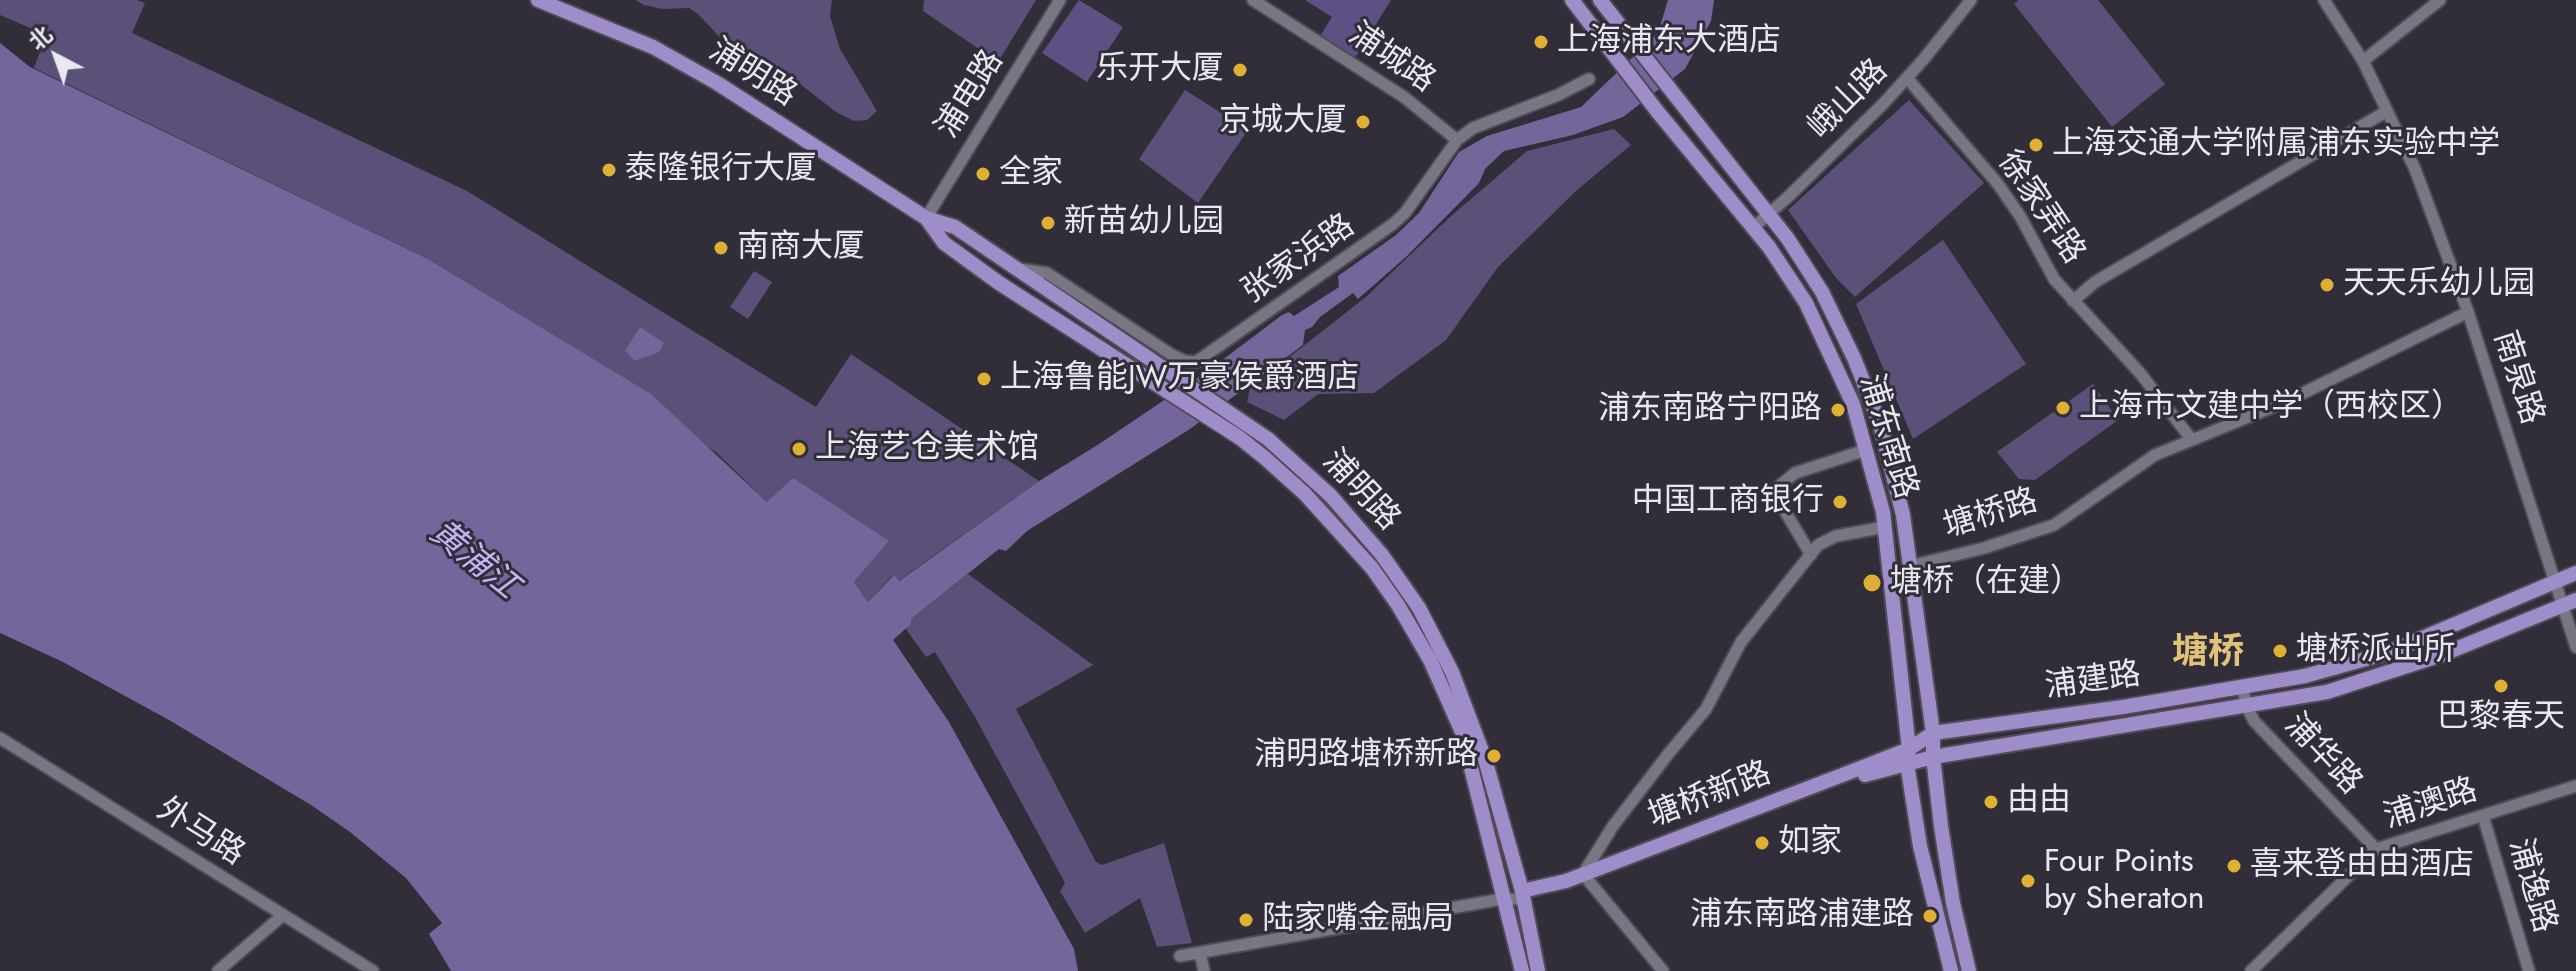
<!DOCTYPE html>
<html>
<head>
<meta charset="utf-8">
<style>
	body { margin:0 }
	#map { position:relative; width:2576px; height:971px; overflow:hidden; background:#312e3a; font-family:Jost,"Noto Sans SC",sans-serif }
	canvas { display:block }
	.north { position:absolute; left:16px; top:16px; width:80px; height:80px; -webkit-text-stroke:6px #312e3a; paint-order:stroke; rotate:319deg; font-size:22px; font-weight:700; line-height:32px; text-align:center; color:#e9e7ef }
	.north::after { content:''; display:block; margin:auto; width:28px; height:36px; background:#e9e7ef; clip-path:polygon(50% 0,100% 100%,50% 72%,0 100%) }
</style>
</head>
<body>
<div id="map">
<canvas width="2576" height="971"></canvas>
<div class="north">北</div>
</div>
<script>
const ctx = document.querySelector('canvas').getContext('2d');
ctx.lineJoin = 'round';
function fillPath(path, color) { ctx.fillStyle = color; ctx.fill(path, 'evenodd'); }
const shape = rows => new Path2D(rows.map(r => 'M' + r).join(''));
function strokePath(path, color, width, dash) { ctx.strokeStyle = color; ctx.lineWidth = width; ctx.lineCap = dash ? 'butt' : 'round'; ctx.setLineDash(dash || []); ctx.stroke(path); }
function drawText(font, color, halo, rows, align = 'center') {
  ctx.font = font + ' Jost,"Noto Sans SC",sans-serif'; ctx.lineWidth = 6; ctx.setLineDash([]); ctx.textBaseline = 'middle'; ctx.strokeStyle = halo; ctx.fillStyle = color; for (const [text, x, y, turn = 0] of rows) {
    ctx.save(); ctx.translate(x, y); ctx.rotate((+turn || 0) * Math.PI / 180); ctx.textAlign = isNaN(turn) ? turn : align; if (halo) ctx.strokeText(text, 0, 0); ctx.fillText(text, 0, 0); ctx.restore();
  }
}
fillPath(shape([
	[0,0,137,0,145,3,132,33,467,191,816,407,851,354,1039,481,898,581,893,575,868,602,854,582,889,541,767,502,717,453,426,258,34,68,46,35,0,15],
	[636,0,832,0,830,16,840,49,877,111,867,120,854,121,836,112,782,70,755,61,731,49,698,14,689,8,663,9,644,5],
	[924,0,1036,0,998,62,923,11],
	[2019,0,2098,0,2165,84,2112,127,2014,4],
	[1185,90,1248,130,1198,203,1139,159],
	[1909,100,1984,183,1855,297,1836,278,1788,210],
	[1614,129,1631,145,1577,190,1498,267,1446,340,1374,393,1318,394,1284,420,1247,402,1250,388,1367,296,1451,216,1527,151],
	[1943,240,2026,364,1913,439,1856,304],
	[754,271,772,282,748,319,730,307],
	[2093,384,2118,420,2035,480,2019,479,1997,452],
	[968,574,1093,665,1016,709,1096,862,1102,865,1164,843,1192,943,1157,947,1140,898,1085,933,1060,891,1065,883,975,717,935,652,926,657,906,629,911,619]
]), '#5b5078');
fillPath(shape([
	[1079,0,1123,27,1087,82,1042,53],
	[1305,0,1391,0,1355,58,1320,36,1332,17]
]), '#5f5083');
fillPath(shape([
	[1668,0,1714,0,1711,21,1685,69,1623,117,1573,135,1504,151,1485,169,1479,183,1407,256,1358,299,1353,293,1320,317,1312,327,1305,330,1303,345,1190,429,1027,531,1006,551,999,549,911,619,911,624,893,640,949,722,1074,949,1078,971,451,971,429,934,442,923,406,878,350,832,311,805,169,720,61,661,0,633,0,43,30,67,426,258,651,394,767,502,793,478,889,541,854,582,868,602,894,575,899,581,1039,481,1099,444,1209,370,1282,315,1289,312,1294,316,1339,287,1338,276,1396,235,1419,213,1459,152,1487,136,1581,107,1658,33],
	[640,327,664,343,659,352,635,361,625,351]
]), '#74659a');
const minor = shape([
	[1253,0,1404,97,1457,140],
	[2324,0,2363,61,2415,169,2468,312,2576,647],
	[2363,61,2440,0],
	[1907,78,1998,184,2020,216,2054,279,2140,373,2192,440],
	[926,218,1060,0],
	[1754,227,1789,196,1883,104,1923,60,1971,0],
	[1020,269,1047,273,1172,355,1185,361,1196,362,1393,224,1405,213,1457,140,1473,128,1558,95,1589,79],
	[2073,301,2095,282,2387,111],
	[1811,555,1773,491,1795,473,1866,450],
	[1910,566,1984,548,2054,525,2155,455,2285,402,2468,312],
	[2243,688,2246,705,2254,721,2376,849],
	[0,738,373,971],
	[2483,816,2529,971],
	[1200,953,1204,971],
	[1180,956,1502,899,1522,899],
	[218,971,283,915],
	[1663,971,1583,874,1613,826,1669,753,1706,709,1741,642,1818,545,1836,536,1885,527],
	[2251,971,2376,849,2576,786]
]);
const major = shape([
	[538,0,653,47,717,83,926,218,955,227,1268,439,1331,496,1382,555,1419,608,1452,672,1485,759,1522,891,1538,971],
	[1572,0,1657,111,1769,247,1806,303,1853,404,1883,512,1909,749,1907,763,1920,846,1951,971],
	[1600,0,1788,239,1822,292,1854,358,1880,424,1903,515,1933,733,1933,757,1941,826,1953,903,1969,971],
	[926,218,944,243,999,283,1240,438,1265,458,1305,494,1372,568,1398,605,1430,660,1462,732,1522,971],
	[1865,775,1933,757,2327,692,2441,655,2576,600],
	[1522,891,1566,881,1858,769,1909,749,1933,733,2123,707,2305,676,2387,653,2576,573]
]);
strokePath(minor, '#4f4c57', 15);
strokePath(major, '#4f4c57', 18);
strokePath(minor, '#797684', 11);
strokePath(major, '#9f8dca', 14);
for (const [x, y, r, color] of [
	[1541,42,8,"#dfb034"],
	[1240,70,8,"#dfb034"],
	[1363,122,8,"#dfb034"],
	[2036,145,8,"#dfb034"],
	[609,170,8,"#dfb034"],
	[983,174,8,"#dfb034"],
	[1048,223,8,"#dfb034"],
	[721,248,8,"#dfb034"],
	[2327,285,8,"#dfb034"],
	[984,379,8,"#dfb034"],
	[2063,408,8,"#dfb034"],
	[1838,410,8,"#dfb034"],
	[799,449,8,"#dfb034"],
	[1840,502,8,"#dfb034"],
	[1872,583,10,"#dfb034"],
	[2280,651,8,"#dfb034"],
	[2501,686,8,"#dfb034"],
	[1494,756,8,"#dfb034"],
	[1991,802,8,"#dfb034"],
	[1762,843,8,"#dfb034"],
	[2234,866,8,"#dfb034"],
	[2028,881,8,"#dfb034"],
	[1930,916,8,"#dfb034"],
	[1246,920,8,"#dfb034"]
]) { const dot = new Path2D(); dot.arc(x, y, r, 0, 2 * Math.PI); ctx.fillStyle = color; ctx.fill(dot); strokePath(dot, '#312e3a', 3); }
drawText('32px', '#e9e7ef', '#312e3a', [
	["上海浦东大酒店",1557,42],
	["乐开大厦",1224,70,"right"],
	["京城大厦",1347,122,"right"],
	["上海交通大学附属浦东实验中学",2052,145],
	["泰隆银行大厦",625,170],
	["全家",999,174],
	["新苗幼儿园",1064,223],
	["南商大厦",737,248],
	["天天乐幼儿园",2343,285],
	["上海鲁能JW万豪侯爵酒店",1000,379],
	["上海市文建中学（西校区）",2079,408],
	["浦东南路宁阳路",1822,410,"right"],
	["上海艺仓美术馆",815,449],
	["中国工商银行",1824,502,"right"],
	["塘桥（在建）",1890,583],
	["塘桥派出所",2296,651],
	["巴黎春天",2501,718,"center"],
	["浦明路塘桥新路",1478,756,"right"],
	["由由",2007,802],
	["如家",1778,843],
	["Four Points",2044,863],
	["by Sheraton",2044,900],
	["喜来登由由酒店",2250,866],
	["浦东南路浦建路",1914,916,"right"],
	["陆家嘴金融局",1262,920]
], 'left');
drawText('32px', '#e9e7ef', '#312e3a', [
	["浦城路",1391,59,34],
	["浦明路",752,74,32],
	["浦电路",971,95,-58],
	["峨山路",1849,100,-45],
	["徐家弄路",2040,208,56],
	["张家浜路",1299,260,-35],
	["南泉路",2517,378,72],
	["浦东南路",1887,437,73],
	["浦明路",1360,491,47],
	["塘桥路",1991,515,-17],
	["浦建路",2093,682,-8],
	["浦华路",2322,755,47],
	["塘桥新路",1710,796,-21],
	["浦澳路",2431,805,-18],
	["外马路",200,833,32],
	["浦逸路",2531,886,74]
]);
drawText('italic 34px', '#c5b4f4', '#312e3a', [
	["黄浦江",473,561,39]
]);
drawText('bold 36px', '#e2c278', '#312e3a', [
	["塘桥",2208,654]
]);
</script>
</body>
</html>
